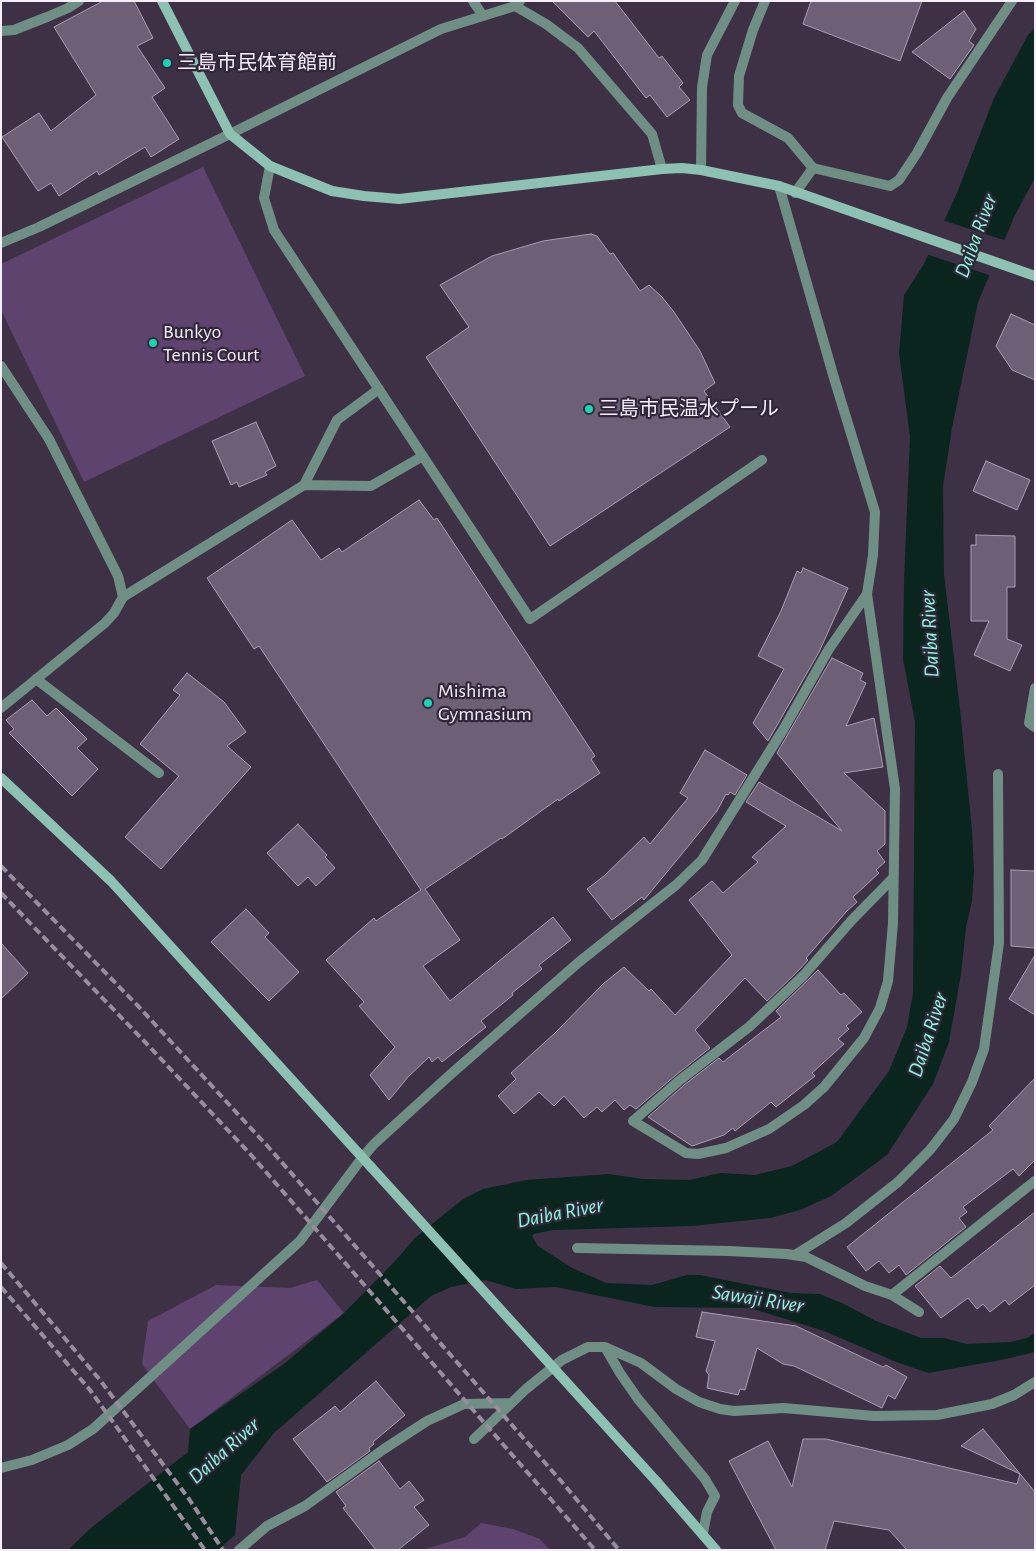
<!DOCTYPE html>
<html>
<head>
<meta charset="utf-8">
<style>
	body { margin:0 }
	#map { position:relative; width:1036px; height:1551px; overflow:hidden; background:#3e3145; font-family:"Alegreya Sans",sans-serif }
	canvas { display:block }
	.frame { position:absolute; inset:0; border:2px solid #f5edfa; pointer-events:none }
</style>
</head>
<body>
<div id="map">
<canvas width="1036" height="1551"></canvas>
<div class="frame"></div>
</div>
<script>
const ctx = document.querySelector('canvas').getContext('2d');
ctx.lineJoin = 'round';
function fillPath(path, color) { ctx.fillStyle = color; ctx.fill(path, 'evenodd'); }
const shape = rows => new Path2D(rows.map(r => 'M' + r).join(''));
function strokePath(path, color, width, dash) { ctx.strokeStyle = color; ctx.lineWidth = width; ctx.lineCap = dash ? 'butt' : 'round'; ctx.setLineDash(dash || []); ctx.stroke(path); }
function drawText(font, color, halo, rows, align = 'center') {
  ctx.font = font + ' "Alegreya Sans","Noto Sans JP",sans-serif'; ctx.lineWidth = 4.5; ctx.setLineDash([]); ctx.textBaseline = 'middle'; ctx.strokeStyle = halo; ctx.fillStyle = color; for (const [text, x, y, turn = 0] of rows) {
    ctx.save(); ctx.translate(x, y); ctx.rotate((+turn || 0) * Math.PI / 180); ctx.textAlign = isNaN(turn) ? turn : align; if (halo) ctx.strokeText(text, 0, 0); ctx.fillText(text, 0, 0); ctx.restore();
  }
}
fillPath(shape([
	[203,167,305,376,84,482,1,310,1,264],
	[317,1280,344,1313,190,1429,142,1364,148,1321,216,1285,290,1288],
	[481,1523,513,1529,540,1539,550,1550,422,1550,465,1537]
]), '#5e436e');
fillPath(shape([
	[1035,28,1035,178,1015,215,978,302,952,428,943,486,944,574,960,709,972,830,974,871,972,901,966,927,961,974,949,1042,933,1084,887,1155,831,1196,800,1210,770,1218,692,1226,553,1230,534,1234,532,1236,538,1246,572,1268,606,1283,652,1285,687,1275,700,1275,791,1293,820,1294,844,1304,876,1321,921,1338,944,1338,967,1344,1010,1342,1027,1338,1035,1333,1035,1352,1001,1360,928,1373,894,1361,824,1331,750,1308,654,1307,556,1287,516,1289,485,1280,451,1287,431,1296,274,1433,241,1475,235,1535,218,1550,68,1550,92,1527,188,1452,190,1429,284,1364,344,1313,395,1261,415,1238,463,1199,483,1189,526,1180,609,1174,643,1179,689,1180,720,1173,755,1175,792,1166,837,1142,889,1071,907,1027,913,993,915,722,903,659,904,581,910,436,899,354,904,295,924,264,957,193,994,98,1028,35]
]), '#0a241e');
fillPath(shape([
	[942,220,1007,241,992,276,926,254]
]), '#3e3145');
const building = shape([
	[103,1,134,1,153,38,137,46,165,88,152,97,179,139,151,157,145,147,99,175,97,171,59,196,51,183,38,191,2,137,39,113,51,131,96,95,54,27,103,1],
	[552,1,615,1,659,58,662,56,683,83,679,87,690,100,667,117,650,95,646,98,594,31,588,37,552,1],
	[811,1,922,1,900,61,803,24,811,1],
	[964,11,976,29,969,41,974,45,950,79,912,52,964,11],
	[591,234,597,236,610,254,613,253,640,291,649,285,662,297,674,312,700,351,715,383,704,391,730,427,550,546,426,357,469,327,440,285,492,256,543,241,591,234],
	[1011,314,1035,325,1035,380,1012,370,996,346,1011,314],
	[256,422,276,466,265,472,267,475,239,487,237,482,231,485,212,441,256,422],
	[986,461,1030,480,1017,510,973,491,986,461],
	[419,500,434,520,437,518,595,756,591,759,600,773,559,801,558,799,502,839,501,838,425,889,460,940,423,966,450,1001,553,917,571,940,539,965,542,969,512,993,513,995,481,1021,486,1027,442,1062,438,1057,432,1062,429,1057,408,1077,389,1100,370,1075,395,1047,359,1006,364,1002,326,960,374,918,376,921,421,890,259,646,254,649,207,578,292,520,321,560,339,548,342,552,419,500],
	[976,535,1015,536,1015,587,1007,587,1007,639,1022,645,1010,671,974,655,989,621,971,621,971,545,976,545,976,535],
	[803,568,848,588,819,652,768,741,753,723,784,669,758,656,781,611,797,571,801,573,803,568],
	[832,658,863,673,860,680,866,683,846,726,874,718,883,767,844,773,885,811,885,844,877,851,885,862,876,870,879,873,853,897,857,902,846,912,806,958,808,960,798,971,767,1001,745,978,695,1030,710,1048,676,1075,636,1109,630,1105,624,1110,615,1100,602,1112,597,1107,584,1118,564,1096,554,1106,539,1092,514,1114,498,1096,516,1079,511,1073,555,1033,603,984,624,967,649,991,651,989,675,1015,732,955,689,900,712,881,723,893,758,862,752,857,786,826,746,802,759,782,842,831,777,753,832,658],
	[187,673,224,702,246,732,227,746,251,767,161,869,125,837,179,776,140,744,180,695,173,690,187,673],
	[32,700,47,716,56,708,87,739,77,748,98,769,72,796,9,733,14,729,6,720,32,700],
	[705,750,747,775,735,795,730,792,728,795,726,794,717,811,644,900,642,897,612,920,587,889,604,876,644,837,650,844,688,798,680,793,705,750],
	[298,824,327,855,325,857,335,868,316,886,308,877,298,886,267,853,298,824],
	[1011,870,1035,871,1035,948,1011,946,1011,870],
	[246,909,269,933,265,937,299,972,269,1001,211,942,246,909],
	[1,943,28,973,1,999,1,943],
	[1035,955,1035,1015,1009,999,1035,955],
	[818,970,841,995,844,993,862,1012,846,1026,849,1029,838,1039,844,1044,812,1073,815,1076,776,1107,771,1102,735,1131,733,1128,724,1135,692,1146,648,1117,684,1085,719,1058,723,1062,781,1017,776,1011,818,970],
	[1035,1078,1035,1160,1019,1176,1013,1169,963,1207,967,1212,959,1218,966,1227,906,1275,899,1265,889,1273,879,1261,866,1271,847,1247,993,1130,989,1126,1035,1078],
	[1035,1212,1035,1285,1009,1305,1005,1300,990,1312,983,1304,977,1309,968,1298,941,1318,915,1286,940,1266,951,1278,1035,1212],
	[702,1312,796,1326,883,1367,886,1365,907,1377,895,1399,888,1395,882,1408,794,1366,783,1364,757,1348,745,1390,740,1389,738,1395,707,1388,709,1375,706,1371,715,1341,696,1337,702,1312],
	[376,1381,405,1415,373,1442,374,1444,369,1448,370,1451,327,1482,293,1439,335,1406,340,1412,376,1381],
	[983,1429,1035,1492,1035,1550,907,1550,889,1530,834,1521,825,1550,776,1550,729,1461,768,1441,792,1487,803,1439,826,1439,1017,1484,1020,1474,961,1446,983,1429],
	[379,1461,400,1489,409,1481,424,1500,414,1507,429,1525,398,1550,376,1550,343,1508,346,1506,336,1492,379,1461]
]);
fillPath(building, '#6d5f76');
strokePath(building, '#ab9cb5', 1);
strokePath(shape([
	[765,1,753,30,739,76,738,105,742,113,788,138,813,168],
	[270,166,264,198,274,230,530,619,762,460],
	[304,485,371,486,423,456],
	[123,597,304,485,337,420,379,389],
	[36,679,159,773]
]), '#6f8f85', 10);
strokePath(shape([
	[473,1,483,16],
	[515,6,546,24,578,48,652,134,662,169],
	[1,31,14,30,47,17,68,8,79,1],
	[701,170,702,87,707,55,735,1],
	[779,186,834,378,875,512,873,555,867,594,895,789,893,923,888,981,880,1008,864,1038,824,1087,804,1105,769,1129,726,1148,698,1154,686,1153,633,1121,680,1080,749,1027,803,976,851,921,893,878],
	[795,193,813,168,890,186,899,180,917,153,947,98,1012,1],
	[1,243,39,227,230,134,441,29,515,6,520,1],
	[1,366,49,439,118,576,123,597,114,613,105,623,1,708],
	[1035,688,1029,723,1035,727],
	[577,1248,729,1251,787,1254,806,1257,865,1286,892,1295,919,1312],
	[795,1255,846,1223,898,1182,930,1150,954,1119,972,1082,984,1049,999,943,998,774],
	[892,1295,1035,1181],
	[605,1347,620,1373,638,1399,705,1479,715,1496,707,1512,703,1533],
	[474,1439,526,1389,562,1360,588,1347,605,1347,641,1363,676,1389,699,1402,720,1409,734,1411,784,1408,874,1416,937,1415,992,1404,1014,1395,1035,1382],
	[1,1468,32,1460,68,1445,93,1429,300,1241,362,1158,374,1144,451,1074,579,962,676,885,702,860,783,730,829,649,867,594],
	[239,1550,267,1526,305,1506,384,1449,427,1421,464,1404,511,1403]
]), '#6f8f85', 10);
strokePath(shape([
	[162,1,230,134,270,166,332,191,364,196,399,199,662,169,682,168,701,170,779,186,1035,276],
	[1,778,111,881,371,1167],
	[657,1482,716,1550]
]), '#8dc1b2', 10);
strokePath(shape([
	[1,866,139,1007,271,1150,561,1481,619,1550],
	[1,893,145,1042,252,1156,595,1550],
	[1,1263,100,1380,189,1499,223,1550],
	[1,1287,90,1390,205,1550]
]), '#978d9d', 4, [8, 4]);
strokePath(shape([
	[371,1167,657,1482]
]), '#8dc1b2', 10);
for (const [x, y, r, color] of [
	[167,63,5,"#1ad5b2"],
	[153,343,5,"#1ad5b2"],
	[589,409,5,"#1ad5b2"],
	[428,703,5,"#1ad5b2"]
]) { const dot = new Path2D(); dot.arc(x, y, r, 0, 2 * Math.PI); ctx.fillStyle = color; ctx.fill(dot); strokePath(dot, '#33273b', 2); }
drawText('20px', '#f5edfa', '#33273b', [
	["三島市民体育館前",177,63],
	["Bunkyo",163,332],
	["Tennis Court",163,355],
	["三島市民温水プール",599,409],
	["Mishima",438,691],
	["Gymnasium",438,714]
], 'left');
drawText('italic 21px', '#86fcdd', '#33273b', [
	["Daiba River",976,236,-70],
	["Daiba River",930,634,-93],
	["Daiba River",928,1035,-72],
	["Daiba River",560,1213,-11],
	["Sawaji River",758,1299,9],
	["Daiba River",224,1451,-42]
]);
</script>
</body>
</html>
